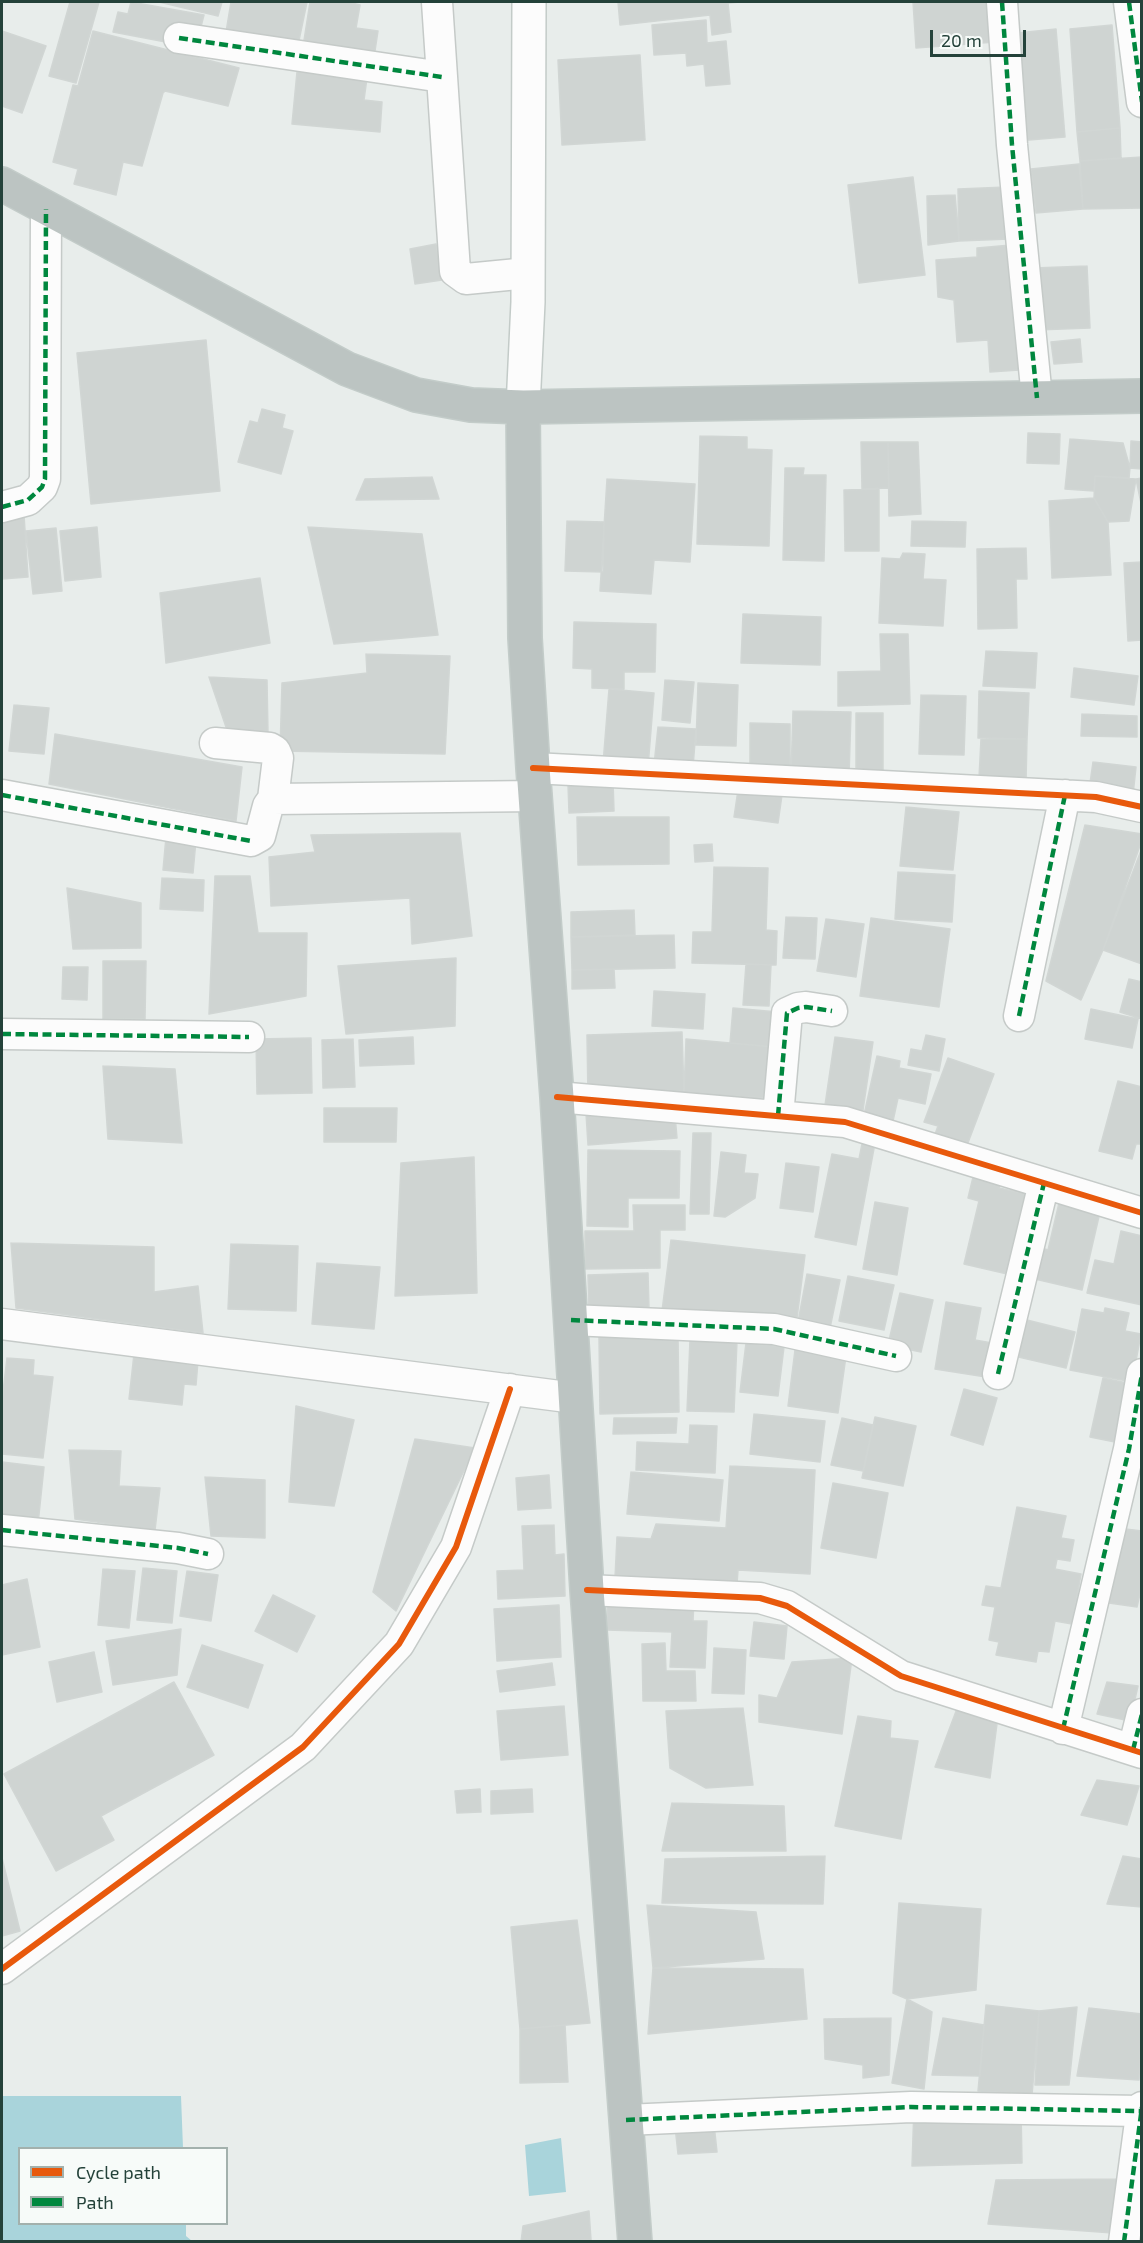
<!DOCTYPE html>
<html>
<head>
<meta charset="utf-8">
<style>
	body { margin:0 }
	#map { position:relative; width:1143px; height:2243px; overflow:hidden; background:#e8edeb; font-family:"Exo 2",sans-serif }
	canvas { display:block }
	.frame { position:absolute; inset:0; border:3px solid #24423a; pointer-events:none }
	.legend { position:absolute; left:18px; top:2147px; width:210px; height:78px; box-sizing:border-box; background:#f7fbf9; border:2px solid #a3b1ad; margin:0; padding:8px 10px; list-style:none; font-size:18px; color:#24423a }
	.legend li { display:flex; align-items:center; gap:12px; height:30px }
	.legend b { width:30px; border:2px solid #a3b1ad }
	.scale { position:absolute; left:930px; top:30px; width:96px; height:27px; box-sizing:border-box; border:3px solid #24423a; border-top:0; padding-left:8px; font-size:18px; line-height:21px; white-space:nowrap; color:#24423a; -webkit-text-stroke:4px #f7fbf9; paint-order:stroke }
</style>
</head>
<body>
<div id="map">
<canvas width="1143" height="2243"></canvas>
<div class="frame"></div>
<ul class="legend">
<li><b style="height:8px;background:#e8590c"></b>Cycle path</li>
<li><b style="height:8px;background:#00873e"></b>Path</li>
</ul>
<div class="scale">20 m</div>
</div>
<script>
const ctx = document.querySelector('canvas').getContext('2d');
ctx.lineJoin = 'round';
function fillPath(path, color) { ctx.fillStyle = color; ctx.fill(path, 'evenodd'); }
const shape = rows => new Path2D(rows.map(r => 'M' + r).join(''));
function strokePath(path, color, width, dash) { ctx.strokeStyle = color; ctx.lineWidth = width; ctx.lineCap = dash ? 'butt' : 'round'; ctx.setLineDash(dash || []); ctx.stroke(path); }
fillPath(shape([
	[2,2096,181,2096,183,2148,20,2148,20,2224,186,2224,186,2236,192,2241,2,2241],
	[561,2138,566,2192,529,2196,525,2145]
]), '#a9d4db');
const building = shape([
	[70,2,99,2,76,83,49,76,70,2],
	[131,2,204,15,198,38,171,43,113,32,118,12,128,14,131,2],
	[159,2,222,2,218,16,159,2],
	[231,2,307,2,297,50,225,38,231,2],
	[310,2,348,2,360,5,356,28,378,31,373,64,302,53,310,2],
	[618,2,740,2,728,3,731,32,712,35,710,15,620,25,618,2],
	[913,2,992,2,995,42,916,48,913,2],
	[706,20,707,43,726,41,730,84,706,86,704,64,687,66,686,53,654,55,652,25,706,20],
	[1112,25,1120,128,1077,132,1070,29,1112,25],
	[1056,29,1065,137,1017,141,1008,34,1056,29],
	[2,31,46,46,22,113,2,106,2,31],
	[93,31,239,68,228,106,165,91,163,93,142,166,123,162,116,195,74,184,78,169,53,162,73,85,78,86,93,31],
	[640,55,645,140,562,145,558,60,640,55],
	[297,72,367,78,364,100,382,102,380,132,292,124,297,72],
	[1120,128,1121,158,1080,161,1077,132,1120,128],
	[1142,157,1142,208,1083,209,1080,161,1142,157],
	[1079,164,1083,209,1036,213,1031,169,1079,164],
	[913,177,925,275,859,283,848,185,913,177],
	[1007,187,1009,239,959,241,958,189,1007,187],
	[955,195,959,241,928,245,927,196,955,195],
	[436,244,442,280,415,284,410,249,436,244],
	[1011,245,1019,370,990,372,988,340,957,342,954,300,938,297,936,260,977,257,977,248,1011,245],
	[1087,266,1090,328,1036,330,1034,268,1087,266],
	[1080,339,1082,362,1054,364,1051,342,1080,339],
	[206,340,220,491,91,504,77,353,206,340],
	[262,409,285,415,282,428,293,431,281,474,238,462,250,421,258,423,262,409],
	[1028,433,1060,434,1059,464,1027,463,1028,433],
	[700,436,747,437,747,449,772,450,769,546,697,544,700,436],
	[1070,439,1123,443,1130,468,1129,478,1095,476,1094,491,1065,489,1070,439],
	[1131,441,1142,442,1142,469,1130,468,1131,441],
	[861,442,888,442,889,488,862,489,861,442],
	[888,442,918,442,921,514,889,516,888,442],
	[785,468,804,468,803,475,826,475,824,561,783,560,785,468],
	[1095,476,1136,479,1129,521,1108,522,1094,498,1095,476],
	[432,477,439,499,356,500,365,479,432,477],
	[1142,478,1142,508,1136,479,1142,478],
	[607,479,695,484,690,562,654,560,651,594,600,591,607,479],
	[879,489,879,551,845,551,844,490,879,489],
	[1094,498,1108,522,1111,575,1052,578,1049,501,1094,498],
	[24,515,28,577,2,579,2,517,24,515],
	[567,521,604,522,603,572,565,571,567,521],
	[912,521,966,522,965,547,911,546,912,521],
	[97,527,101,577,65,581,60,531,97,527],
	[308,527,422,534,438,635,334,644,308,527],
	[56,528,62,591,33,594,26,531,56,528],
	[1026,548,1027,579,1016,579,1017,628,978,629,977,549,1026,548],
	[903,553,925,554,923,579,946,580,943,626,879,623,882,558,900,559,903,553],
	[1142,562,1142,640,1128,641,1124,563,1142,562],
	[260,578,270,643,166,663,160,593,260,578],
	[743,614,821,617,820,665,741,663,743,614],
	[574,622,656,624,655,672,624,672,624,689,592,688,592,669,573,668,574,622],
	[880,634,908,634,910,704,838,706,838,672,881,671,880,634],
	[986,651,1037,653,1035,688,983,686,986,651],
	[366,654,450,656,445,754,280,751,282,683,367,673,366,654],
	[1074,668,1138,676,1134,705,1071,697,1074,668],
	[209,677,267,680,268,734,227,730,209,677],
	[665,680,694,682,690,723,662,720,665,680],
	[698,683,738,685,736,746,696,745,698,683],
	[609,689,654,693,648,767,603,764,609,689],
	[979,691,1029,693,1027,739,978,738,979,691],
	[921,695,966,696,964,755,919,754,921,695],
	[14,705,49,708,44,754,9,751,14,705],
	[793,711,851,712,849,776,791,775,793,711],
	[856,713,883,713,883,777,856,777,856,713],
	[1082,714,1137,716,1137,737,1081,736,1082,714],
	[750,723,790,724,790,767,750,766,750,723],
	[658,727,696,729,693,767,654,765,658,727],
	[55,734,242,767,236,821,49,784,55,734],
	[981,739,1027,739,1026,781,979,778,981,739],
	[1093,762,1136,767,1133,795,1089,790,1093,762],
	[613,781,614,811,569,813,568,784,613,781],
	[738,790,782,795,778,823,734,817,738,790],
	[906,807,959,812,953,870,900,866,906,807],
	[577,817,669,817,669,864,578,865,577,817],
	[1085,825,1142,834,1142,840,1103,950,1081,1000,1046,981,1085,825],
	[460,833,472,936,412,944,410,898,271,906,269,857,315,852,311,835,460,833],
	[166,837,196,840,193,873,163,870,166,837],
	[712,844,713,861,695,862,694,845,712,844],
	[1142,848,1142,964,1103,950,1142,848],
	[714,867,768,868,766,930,777,931,776,965,692,963,693,932,712,932,714,867],
	[898,872,955,875,952,922,895,919,898,872],
	[215,876,250,876,258,933,307,933,306,996,209,1014,215,876],
	[162,878,204,880,203,911,160,909,162,878],
	[67,888,141,903,141,948,73,949,67,888],
	[634,910,635,935,571,937,571,912,634,910],
	[786,917,817,918,815,959,783,958,786,917],
	[871,918,950,929,939,1007,860,996,871,918],
	[826,919,864,924,856,977,817,971,826,919],
	[674,935,675,968,572,970,571,937,674,935],
	[456,958,455,1026,346,1034,338,966,456,958],
	[103,961,146,961,145,1019,103,1019,103,961],
	[746,964,771,965,769,1006,743,1005,746,964],
	[63,967,88,967,87,1000,62,999,63,967],
	[614,969,615,988,572,989,572,970,614,969],
	[1129,979,1142,982,1142,1019,1120,1012,1129,979],
	[654,991,705,994,703,1029,652,1026,654,991],
	[733,1008,778,1012,774,1047,730,1043,733,1008],
	[1091,1009,1138,1019,1132,1048,1085,1039,1091,1009],
	[682,1032,684,1094,588,1097,587,1035,682,1032],
	[926,1035,945,1039,939,1071,908,1065,911,1049,922,1051,926,1035],
	[413,1037,414,1064,360,1066,359,1040,413,1037],
	[835,1037,873,1042,863,1110,825,1105,835,1037],
	[311,1038,312,1093,257,1094,256,1039,311,1038],
	[353,1039,355,1087,323,1088,322,1040,353,1039],
	[686,1039,774,1047,769,1098,684,1094,686,1039],
	[877,1056,900,1061,899,1068,931,1074,925,1104,898,1098,893,1121,864,1115,877,1056],
	[948,1058,994,1074,966,1148,934,1137,938,1126,924,1122,948,1058],
	[103,1066,175,1069,182,1143,108,1139,103,1066],
	[1118,1081,1142,1087,1142,1144,1136,1144,1132,1159,1099,1151,1118,1081],
	[324,1108,397,1108,396,1142,324,1142,324,1108],
	[586,1113,675,1115,677,1138,588,1145,586,1113],
	[693,1133,711,1133,709,1214,690,1214,693,1133],
	[875,1143,856,1245,815,1237,832,1154,859,1159,862,1144,875,1143],
	[588,1150,680,1151,679,1198,628,1198,628,1227,587,1226,588,1150],
	[721,1152,746,1155,744,1173,758,1174,755,1198,725,1217,714,1216,721,1152],
	[474,1157,477,1293,395,1296,401,1163,474,1157],
	[786,1163,819,1167,813,1212,780,1208,786,1163],
	[974,1173,1001,1179,999,1188,1035,1196,1016,1276,964,1264,979,1201,968,1198,974,1173],
	[875,1202,908,1208,897,1275,863,1269,875,1202],
	[1059,1203,1100,1212,1082,1290,1035,1279,1042,1248,1048,1250,1059,1203],
	[633,1205,685,1205,685,1230,660,1230,660,1268,585,1269,585,1231,634,1231,633,1205],
	[1121,1231,1142,1236,1142,1305,1087,1293,1095,1260,1114,1264,1121,1231],
	[671,1240,805,1255,796,1326,662,1311,671,1240],
	[11,1243,154,1247,154,1292,198,1286,203,1333,16,1308,11,1243],
	[231,1244,298,1246,296,1311,228,1309,231,1244],
	[317,1263,380,1267,374,1329,312,1324,317,1263],
	[648,1273,649,1309,589,1312,588,1275,648,1273],
	[807,1274,840,1280,830,1328,798,1322,807,1274],
	[848,1276,894,1285,884,1330,839,1321,848,1276],
	[900,1293,933,1300,921,1352,888,1345,900,1293],
	[946,1302,981,1308,975,1340,992,1343,986,1377,935,1369,946,1302],
	[1105,1308,1129,1313,1125,1331,1141,1334,1132,1382,1070,1370,1082,1309,1104,1313,1105,1308],
	[1019,1318,1075,1332,1066,1368,1010,1355,1019,1318],
	[678,1335,679,1412,600,1414,599,1337,678,1335],
	[690,1340,737,1341,734,1412,687,1411,690,1340],
	[796,1342,847,1349,838,1413,788,1406,796,1342],
	[746,1343,784,1347,778,1396,740,1392,746,1343],
	[134,1354,198,1361,196,1385,184,1384,182,1405,129,1399,134,1354],
	[7,1358,34,1360,33,1375,53,1377,43,1458,2,1454,2,1400,7,1358],
	[1103,1378,1137,1385,1125,1444,1090,1437,1103,1378],
	[964,1389,997,1398,983,1445,951,1435,964,1389],
	[296,1406,354,1420,334,1506,289,1502,296,1406],
	[754,1414,825,1421,820,1462,750,1454,754,1414],
	[875,1417,916,1426,903,1486,862,1478,875,1417],
	[614,1418,677,1418,676,1433,613,1434,614,1418],
	[842,1418,873,1425,863,1471,831,1465,842,1418],
	[690,1425,717,1426,715,1473,636,1470,637,1442,689,1444,690,1425],
	[415,1439,475,1448,396,1611,373,1592,415,1439],
	[69,1450,121,1451,119,1486,160,1488,155,1530,75,1519,69,1450],
	[2,1462,44,1467,38,1524,2,1520,2,1462],
	[730,1466,815,1470,810,1574,738,1570,737,1584,615,1578,617,1537,651,1539,656,1524,726,1528,730,1466],
	[631,1472,723,1480,719,1521,627,1514,631,1472],
	[549,1475,551,1508,518,1510,516,1478,549,1475],
	[205,1477,265,1480,265,1538,211,1536,205,1477],
	[833,1483,888,1493,876,1558,821,1548,833,1483],
	[1017,1507,1066,1516,1061,1538,1074,1540,1070,1561,1057,1559,1055,1569,1081,1574,1072,1624,1055,1621,1049,1652,1038,1651,1036,1662,996,1655,999,1642,989,1640,995,1607,982,1605,986,1586,1001,1588,1017,1507],
	[554,1525,555,1555,564,1554,565,1596,498,1599,497,1571,524,1570,522,1526,554,1525],
	[1117,1528,1142,1531,1142,1585,1137,1607,1102,1602,1117,1528],
	[143,1568,177,1571,172,1623,137,1620,143,1568],
	[103,1569,135,1571,129,1628,98,1625,103,1569],
	[187,1571,218,1575,211,1621,180,1616,187,1571],
	[27,1579,40,1647,2,1655,2,1585,27,1579],
	[273,1595,315,1616,297,1652,255,1631,273,1595],
	[608,1595,694,1599,693,1621,707,1621,705,1668,670,1667,672,1632,607,1630,608,1595],
	[559,1605,561,1657,497,1661,494,1609,559,1605],
	[754,1622,787,1626,784,1659,750,1656,754,1622],
	[181,1629,177,1675,113,1685,106,1641,181,1629],
	[665,1643,666,1671,695,1671,696,1701,643,1701,642,1644,665,1643],
	[202,1645,263,1665,248,1708,187,1687,202,1645],
	[714,1648,746,1650,744,1694,712,1693,714,1648],
	[94,1652,102,1692,57,1702,49,1662,94,1652],
	[852,1658,842,1734,759,1722,759,1695,777,1698,792,1662,852,1658],
	[552,1663,555,1685,500,1692,497,1671,552,1663],
	[174,1682,214,1755,101,1816,114,1840,56,1871,4,1774,174,1682],
	[1107,1682,1138,1686,1130,1721,1097,1714,1107,1682],
	[564,1706,568,1755,501,1760,497,1711,564,1706],
	[958,1706,998,1716,990,1778,935,1767,958,1706],
	[743,1708,753,1785,706,1788,670,1768,666,1711,743,1708],
	[858,1716,891,1721,890,1738,918,1741,901,1839,835,1826,858,1716],
	[1097,1780,1139,1786,1127,1825,1081,1815,1097,1780],
	[480,1789,481,1812,457,1813,455,1791,480,1789],
	[532,1789,533,1812,491,1814,491,1791,532,1789],
	[672,1803,784,1806,786,1851,662,1851,672,1803],
	[825,1856,823,1904,662,1903,665,1859,825,1856],
	[1123,1856,1142,1859,1142,1907,1107,1904,1123,1856],
	[2,1858,20,1931,2,1936,2,1858],
	[899,1903,981,1909,976,1990,907,1999,893,1993,899,1903],
	[647,1905,756,1912,764,1959,653,1968,647,1905],
	[577,1920,590,2023,520,2029,511,1927,577,1920],
	[653,1968,803,1969,807,2019,648,2034,653,1968],
	[907,1999,932,2012,924,2089,892,2083,907,1999],
	[986,2005,1039,2011,1032,2095,978,2091,986,2005],
	[1077,2007,1069,2085,1035,2085,1039,2011,1077,2007],
	[1089,2008,1142,2014,1139,2080,1077,2076,1089,2008],
	[891,2018,889,2075,863,2078,863,2065,825,2059,824,2019,891,2018],
	[943,2018,984,2025,980,2076,932,2075,943,2018],
	[565,2025,568,2082,520,2083,520,2029,565,2025],
	[914,2107,1021,2110,1022,2163,912,2166,914,2107],
	[714,2124,717,2152,678,2154,675,2126,714,2124],
	[1118,2179,1113,2233,988,2224,996,2180,1118,2179],
	[589,2211,591,2240,521,2242,523,2226,589,2211]
]);
fillPath(building, '#cfd4d2');
strokePath(building, '#d1d6d4', 1.5);
const street = shape([
	[437,2,455,271,466,279,528,273],
	[1002,2,1012,145,1037,398],
	[1129,2,1142,102],
	[179,38,442,77],
	[2,507,28,500,42,487,45,479,46,209],
	[215,743,270,748,275,751,278,758,273,799,536,796],
	[533,768,1096,797,1142,807],
	[2,795,251,841,260,836,268,806,273,799],
	[1019,1016,1065,795],
	[2,1034,249,1037],
	[557,1097,845,1122,1142,1213],
	[778,1116,787,1013,798,1008,806,1007,832,1011],
	[571,1320,774,1329,896,1356],
	[2,1324,575,1398],
	[998,1374,1044,1183],
	[2,1530,178,1548,208,1554],
	[587,1590,760,1598,787,1606,901,1676,1142,1753],
	[1063,1729,1129,1449,1142,1374],
	[1133,1750,1142,1714],
	[2,1969,303,1747,399,1644,456,1547,510,1389],
	[626,2120,911,2107,1140,2111],
	[1124,2242,1142,2107]
]);
const secondary = shape([
	[523,407,528,302,529,2]
]);
const highway = shape([
	[2,184,347,369,416,395,471,405,523,407,1142,396],
	[523,407,525,638,533,768,557,1097,587,1590,635,2242]
]);
strokePath(street, '#c5cac8', 33);
strokePath(secondary, '#c3cbc8', 36);
strokePath(highway, '#c3ccc9', 36);
strokePath(street, '#fcfcfc', 30);
strokePath(secondary, '#fcfcfc', 33);
strokePath(highway, '#bcc4c2', 33);
strokePath(shape([
	[1002,2,1012,145,1037,398],
	[1129,2,1142,102],
	[179,38,442,77],
	[2,507,28,500,42,487,45,479,46,209],
	[2,795,251,841],
	[1019,1016,1065,795],
	[2,1034,249,1037],
	[778,1116,787,1013,798,1008,806,1007,832,1011],
	[571,1320,774,1329,896,1356],
	[998,1374,1044,1183],
	[2,1530,178,1548,208,1554],
	[1063,1729,1129,1449,1142,1374],
	[1133,1750,1142,1714],
	[626,2120,911,2107,1140,2111],
	[1124,2242,1142,2107]
]), '#00873e', 4.5, [9, 4.5]);
strokePath(shape([
	[533,768,1096,797,1142,807],
	[557,1097,845,1122,1142,1213],
	[587,1590,760,1598,787,1606,901,1676,1142,1753],
	[2,1969,303,1747,399,1644,456,1547,510,1389]
]), '#e8590c', 6);
</script>
</body>
</html>
